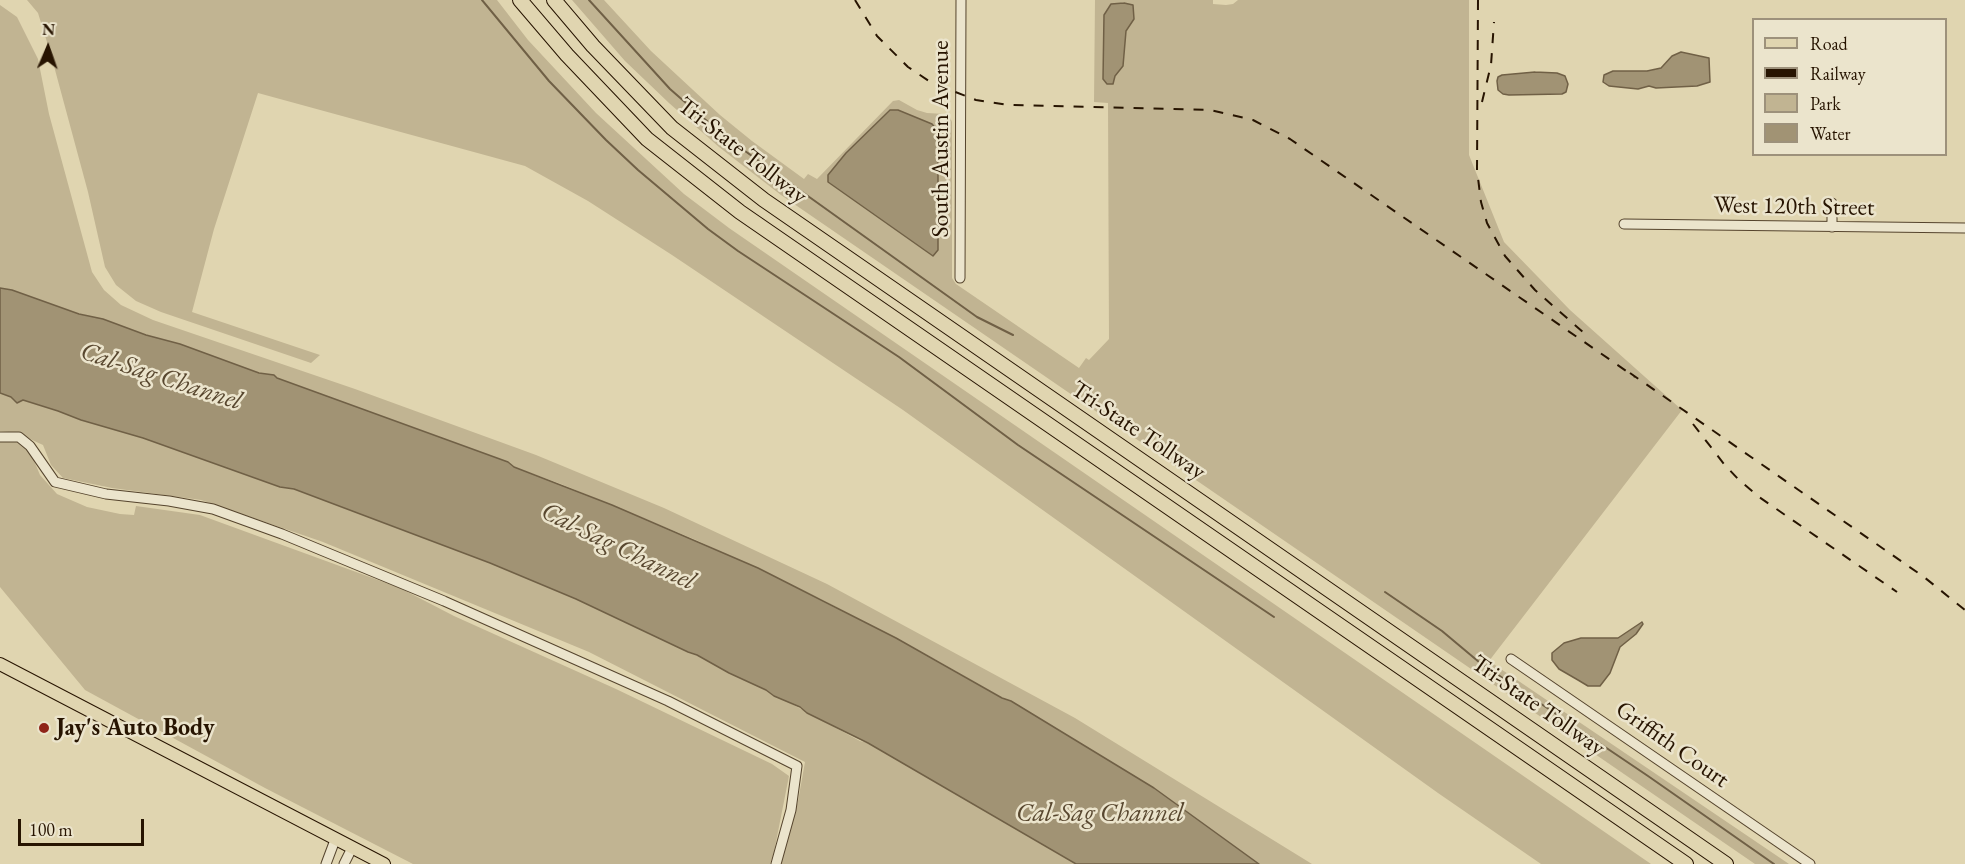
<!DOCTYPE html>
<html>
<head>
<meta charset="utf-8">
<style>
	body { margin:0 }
	#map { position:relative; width:1965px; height:864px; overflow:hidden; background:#e0d5b0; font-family:"EB Garamond",serif }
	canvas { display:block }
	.legend { position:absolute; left:1752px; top:18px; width:195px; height:138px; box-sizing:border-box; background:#ebe4cc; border:2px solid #9d917b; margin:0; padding:8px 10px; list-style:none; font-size:18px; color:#271401 }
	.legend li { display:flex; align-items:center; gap:12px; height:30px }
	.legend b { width:30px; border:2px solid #9d917b }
	.north { position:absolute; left:18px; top:18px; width:60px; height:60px; -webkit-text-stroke:4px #ebe4cc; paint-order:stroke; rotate:2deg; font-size:16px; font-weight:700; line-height:24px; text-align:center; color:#271401 }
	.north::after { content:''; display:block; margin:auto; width:21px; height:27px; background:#271401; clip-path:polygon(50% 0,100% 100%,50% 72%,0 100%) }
	.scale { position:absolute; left:18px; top:819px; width:126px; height:27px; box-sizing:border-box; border:3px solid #271401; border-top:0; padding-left:8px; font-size:18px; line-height:21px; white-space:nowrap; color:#271401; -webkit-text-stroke:4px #ebe4cc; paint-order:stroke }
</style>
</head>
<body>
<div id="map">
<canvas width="1965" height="864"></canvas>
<ul class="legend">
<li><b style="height:8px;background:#e0d5b0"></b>Road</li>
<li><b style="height:8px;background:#271401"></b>Railway</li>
<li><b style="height:16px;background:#c1b492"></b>Park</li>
<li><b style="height:16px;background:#a19374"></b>Water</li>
</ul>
<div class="north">N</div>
<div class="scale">100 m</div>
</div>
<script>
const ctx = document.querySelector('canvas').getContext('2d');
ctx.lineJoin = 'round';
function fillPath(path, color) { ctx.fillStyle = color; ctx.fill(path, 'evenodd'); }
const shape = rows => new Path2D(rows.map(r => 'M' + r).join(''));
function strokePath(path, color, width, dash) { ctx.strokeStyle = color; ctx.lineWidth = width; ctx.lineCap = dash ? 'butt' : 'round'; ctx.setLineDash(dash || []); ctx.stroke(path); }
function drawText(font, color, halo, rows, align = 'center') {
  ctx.font = font + ' "EB Garamond",serif'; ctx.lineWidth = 5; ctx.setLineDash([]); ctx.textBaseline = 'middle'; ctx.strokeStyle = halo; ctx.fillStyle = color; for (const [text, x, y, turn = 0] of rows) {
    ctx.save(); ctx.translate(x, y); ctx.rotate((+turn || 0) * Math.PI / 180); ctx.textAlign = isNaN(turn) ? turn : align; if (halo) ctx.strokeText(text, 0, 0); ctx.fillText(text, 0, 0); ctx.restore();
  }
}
fillPath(shape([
	[27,0,497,0,528,40,596,113,684,194,729,228,1651,864,1541,864,1438,793,903,410,672,255,588,201,525,166,258,93,214,229,192,312,320,355,311,363,161,312,136,301,116,285,105,267,88,192,51,55,38,13],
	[572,0,604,0,651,51,720,115,752,141,804,179,808,174,817,179,893,101,899,100,917,110,927,113,945,114,950,117,952,122,952,278,956,284,1079,368,1086,358,1089,360,1109,339,1108,103,1094,102,1095,0,1213,0,1213,4,1226,5,1233,4,1238,0,1469,0,1469,155,1504,242,1570,310,1682,410,1489,661,1789,864,1755,864,781,195,719,147,669,103,625,61],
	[889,110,898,110,932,124,933,256,828,182,846,153],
	[0,5,17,17,38,59,49,114,92,272,104,290,121,305,153,320,355,389,536,455,664,508,827,584,1075,718,1312,864,1259,864,1218,835,1011,701,1002,698,940,662,823,600,696,540,561,484,514,467,508,462,277,378,274,375,259,373,180,344,146,335,103,319,79,314,12,290,0,288],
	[0,393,11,397,17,403,23,400,58,411,81,420,143,438,280,487,294,489,490,563,576,599,688,652,697,655,729,673,766,690,860,741,868,743,1076,864,781,864,798,801,805,762,589,652,323,542,201,500,112,488,63,478,51,465,43,445,17,433,0,431],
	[7,439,17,442,30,451,40,475,57,494,87,507,120,514,134,515,136,506,200,515,400,588,454,616,616,689,772,764,789,776,774,852,770,864,413,864,265,788,85,690,0,587,0,441]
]), '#c1b492');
const water = shape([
	[1124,3,1133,5,1134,19,1126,31,1123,66,1115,76,1113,84,1107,84,1103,79,1104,15,1111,4,1124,3],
	[1681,52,1709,58,1710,82,1697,86,1656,88,1649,86,1638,89,1609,86,1603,82,1604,75,1613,71,1647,71,1661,68,1672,56,1681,52],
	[1535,72,1557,73,1565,76,1568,84,1566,92,1562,94,1509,95,1503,94,1498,90,1497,81,1498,77,1502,75,1535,72],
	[890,110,898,110,932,124,938,131,938,250,933,256,828,182,828,175,846,153,890,110],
	[0,288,12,290,79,314,103,319,146,335,180,344,259,373,274,375,277,378,508,462,514,467,612,505,758,568,896,638,1002,698,1011,701,1154,788,1259,864,1076,864,868,743,807,713,800,707,774,696,766,690,729,673,697,655,688,652,576,599,490,563,294,489,280,487,143,438,81,420,58,411,23,400,17,403,11,397,0,393,0,288],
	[1642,622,1643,624,1636,634,1620,647,1610,673,1600,686,1588,686,1578,680,1559,669,1552,660,1552,653,1564,643,1581,638,1618,638,1642,622]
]);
fillPath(water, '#a19374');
strokePath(water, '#706046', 1.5);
strokePath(shape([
	[482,0,549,81,606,140,638,170,708,229,738,251,899,357,1018,445,1274,617],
	[589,0,670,89,702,117,745,151,977,317,1013,335],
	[1385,592,1442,631,1479,662,1648,776,1774,864]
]), '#706046', 2);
const minor = shape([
	[1624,224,1965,228],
	[1832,227,1832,203],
	[960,278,961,0],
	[0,437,19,437,30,446,55,482,106,494,169,501,213,509,282,534,444,601,668,701,797,766,791,810,776,864],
	[1511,659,1810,864],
	[326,864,335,840],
	[344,864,352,848]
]);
const major = shape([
	[0,664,384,864]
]);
const highway = shape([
	[520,0,567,55,647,139,740,212,1686,864],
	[554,0,593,46,672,128,764,200,1726,864]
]);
strokePath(minor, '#55442d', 11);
strokePath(major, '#271401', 14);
strokePath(highway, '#271401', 16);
strokePath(minor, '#ebe4cc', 9);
strokePath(major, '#e0d5b0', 12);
strokePath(highway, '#e0d5b0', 14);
strokePath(shape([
	[855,0,877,36,908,67,932,83,976,100,1009,105,1210,110,1253,120,1290,139,1635,377],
	[1478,0,1477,170,1481,202,1487,223,1505,256,1535,290,1584,333],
	[1482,102,1491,65,1494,22],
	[1630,373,1924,577,1965,610],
	[1693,424,1724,464,1738,479,1759,497,1897,592]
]), '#271401', 2, [10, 10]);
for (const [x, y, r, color] of [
	[44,728,6,"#8f2418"]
]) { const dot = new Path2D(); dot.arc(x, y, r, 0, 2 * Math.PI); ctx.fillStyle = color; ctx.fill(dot); strokePath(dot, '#ebe4cc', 2); }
drawText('24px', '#271401', '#ebe4cc', [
	["South Austin Avenue",941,139,-90],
	["Tri-State Tollway",742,151,38],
	["West 120th Street",1794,207,1],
	["Tri-State Tollway",1138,431,34],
	["Tri-State Tollway",1538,706,35],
	["Griffith Court",1672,745,35]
]);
drawText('bold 24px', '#271401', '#ebe4cc', [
	["Jay's Auto Body",56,728]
], 'left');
drawText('italic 26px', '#58472f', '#ebe4cc', [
	["Cal-Sag Channel",161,377,18],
	["Cal-Sag Channel",618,547,26],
	["Cal-Sag Channel",1100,814]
]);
</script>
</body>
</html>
